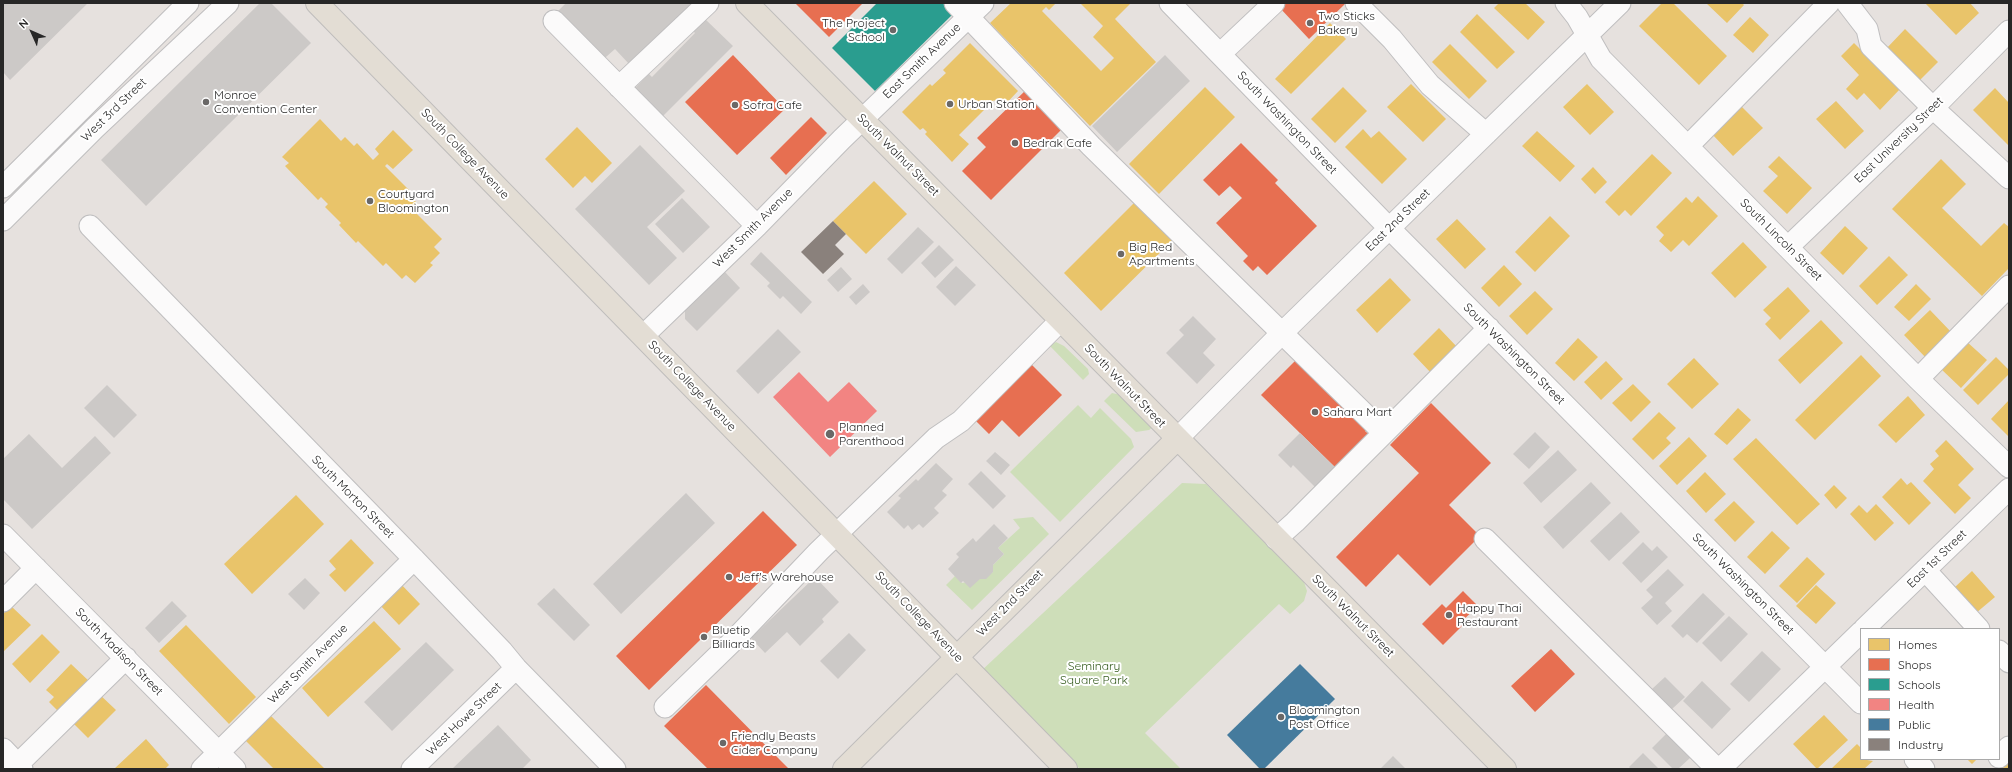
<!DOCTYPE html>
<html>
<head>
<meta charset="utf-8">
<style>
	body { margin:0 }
	#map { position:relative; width:2012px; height:772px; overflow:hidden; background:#e6e1de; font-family:Quicksand,sans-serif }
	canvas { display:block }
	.frame { position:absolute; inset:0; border:4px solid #272727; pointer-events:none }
	.legend { position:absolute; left:1860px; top:628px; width:140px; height:132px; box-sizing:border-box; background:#fff; border:1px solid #a9a9a9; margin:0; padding:5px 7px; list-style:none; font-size:12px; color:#272727 }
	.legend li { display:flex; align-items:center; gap:8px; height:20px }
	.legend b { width:20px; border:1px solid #a9a9a9 }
	.north { position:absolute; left:12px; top:12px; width:40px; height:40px; -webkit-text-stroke:3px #fff; paint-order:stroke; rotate:315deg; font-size:11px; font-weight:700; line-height:16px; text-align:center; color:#272727 }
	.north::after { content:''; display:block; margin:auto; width:14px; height:18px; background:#272727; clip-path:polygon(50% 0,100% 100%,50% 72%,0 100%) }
</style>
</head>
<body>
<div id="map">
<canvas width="2012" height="772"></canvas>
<div class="frame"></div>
<ul class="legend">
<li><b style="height:11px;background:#e9c46a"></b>Homes</li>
<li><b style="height:11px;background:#e76f51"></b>Shops</li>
<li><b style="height:11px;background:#2a9d8f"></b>Schools</li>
<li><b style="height:11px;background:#f28482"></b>Health</li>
<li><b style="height:11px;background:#457b9d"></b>Public</li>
<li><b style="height:11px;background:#8a817c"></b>Industry</li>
</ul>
<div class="north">N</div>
</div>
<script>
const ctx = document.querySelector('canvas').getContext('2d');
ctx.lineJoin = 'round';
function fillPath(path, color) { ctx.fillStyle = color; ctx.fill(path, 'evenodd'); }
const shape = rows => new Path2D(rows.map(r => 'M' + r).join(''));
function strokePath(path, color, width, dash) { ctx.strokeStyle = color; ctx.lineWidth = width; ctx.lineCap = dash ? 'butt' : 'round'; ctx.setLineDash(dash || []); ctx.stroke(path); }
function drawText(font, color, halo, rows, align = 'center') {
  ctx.font = font + ' Quicksand,sans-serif'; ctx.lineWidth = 4; ctx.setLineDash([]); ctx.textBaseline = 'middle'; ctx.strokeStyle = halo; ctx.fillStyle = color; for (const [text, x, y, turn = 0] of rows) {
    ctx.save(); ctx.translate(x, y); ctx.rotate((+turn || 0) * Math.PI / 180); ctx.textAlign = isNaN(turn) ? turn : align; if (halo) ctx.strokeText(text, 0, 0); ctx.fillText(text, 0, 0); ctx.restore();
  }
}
fillPath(shape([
	[1056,342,1064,346,1088,369,1089,374,1083,380,1050,346],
	[1112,393,1121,395,1153,427,1149,430,1136,432,1104,401],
	[1078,405,1091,418,1100,408,1131,439,1134,447,1060,522,1010,472],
	[1182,483,1206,484,1304,582,1307,591,1304,601,1290,614,1279,604,1145,733,1181,769,1080,769,980,672],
	[1033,517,1049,534,972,610,946,585,955,576,962,583,980,579,993,572,993,565,1004,554,998,548,1020,528,1013,519]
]), '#cedeb9');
fillPath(shape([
	[1011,3,1056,3,1049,10,1046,7,1042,11,1101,71,1114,58,1093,37,1103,26,1080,3,1131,3,1115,19,1156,62,1090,126,990,23],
	[1499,3,1525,3,1545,22,1528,40,1494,8],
	[1662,3,1673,3,1727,56,1699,85,1639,26],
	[1706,3,1742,3,1744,5,1727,23],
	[1925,3,1970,3,1979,13,1956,35],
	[1477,14,1515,52,1497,69,1460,32],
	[1750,17,1769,35,1753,53,1733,35],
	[1330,23,1346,39,1291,94,1275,79],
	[1905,29,1938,62,1918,82,1885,50],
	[970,43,1018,91,1002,108,994,100,959,135,969,144,952,162,925,134,927,132,923,128,920,130,902,112,930,84,932,86,946,73,943,70],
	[1854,43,1900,89,1880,110,1864,93,1857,100,1846,89,1859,75,1841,56],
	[1450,44,1487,81,1469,99,1432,62],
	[1411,84,1446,119,1423,142,1387,107],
	[1587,84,1614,112,1590,135,1563,107],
	[1205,87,1235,117,1159,194,1129,164],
	[1343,87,1367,111,1335,143,1311,119],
	[1995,88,2009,103,2009,146,1973,110],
	[1836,101,1864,131,1845,149,1816,119],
	[1740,105,1763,128,1733,156,1711,133],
	[320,119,341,141,345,137,354,146,357,143,373,160,379,154,375,149,393,130,413,150,393,169,387,164,385,166,410,191,408,194,416,202,411,208,442,239,434,247,440,253,430,263,433,265,415,283,406,275,402,279,386,263,383,266,358,241,356,243,339,225,341,223,325,207,328,204,321,197,318,200,285,166,289,163,282,157],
	[577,127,612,163,592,183,585,176,573,188,545,159],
	[1363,129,1371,138,1379,131,1407,159,1382,184,1345,147],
	[1537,131,1575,166,1560,182,1522,146],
	[1652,154,1672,173,1631,216,1625,210,1619,216,1605,202],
	[1779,156,1812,188,1787,214,1763,191,1778,176,1768,167],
	[1941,159,1966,184,1942,208,1981,246,2004,223,2009,227,2009,268,1982,296,1892,209],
	[1593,167,1607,182,1595,194,1581,179],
	[874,181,907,214,866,254,833,221],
	[1698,196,1718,216,1689,246,1683,240,1671,252,1659,241,1664,235,1656,227,1686,197,1692,203],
	[1140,197,1179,234,1101,311,1064,273],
	[1550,216,1570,236,1535,272,1515,252],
	[1457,219,1486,249,1465,269,1436,239],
	[1845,226,1868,248,1843,275,1820,253],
	[1743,242,1767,267,1735,298,1711,273],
	[1889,256,1908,275,1877,305,1859,286],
	[1504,265,1522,284,1499,307,1481,288],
	[1390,278,1411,300,1377,333,1356,310],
	[1916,284,1931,299,1909,321,1894,307],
	[1788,287,1810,311,1780,340,1765,324,1771,318,1763,310],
	[1535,291,1553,309,1527,335,1509,316],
	[1930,310,1953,334,1927,359,1904,335],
	[1821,320,1843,343,1800,384,1778,360],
	[1439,328,1458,348,1431,373,1413,354],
	[1578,338,1598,357,1574,381,1555,363],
	[1966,341,1987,360,1961,388,1940,368],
	[1861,355,1881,376,1815,440,1795,420],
	[1996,357,2009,370,2009,374,1978,405,1963,390],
	[1694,358,1719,384,1692,409,1667,384],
	[1606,361,1623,379,1601,400,1584,382],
	[1633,384,1651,402,1631,422,1612,403],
	[1908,396,1925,415,1896,443,1878,425],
	[2009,400,2009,437,1991,419],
	[1738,408,1751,420,1727,445,1714,434],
	[1659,412,1676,428,1666,438,1671,443,1653,460,1632,439],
	[1689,437,1707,456,1677,485,1659,466],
	[1756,438,1820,504,1797,525,1733,459],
	[1946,440,1974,469,1958,485,1971,498,1955,514,1923,481,1934,469,1930,464,1939,456,1935,451],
	[1705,472,1726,494,1706,513,1686,491],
	[1901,478,1907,485,1911,482,1931,503,1909,525,1882,497],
	[1834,485,1847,498,1836,509,1824,495],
	[296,495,324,524,252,594,224,564],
	[1734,501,1755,522,1735,542,1714,520],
	[1876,504,1894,523,1875,541,1850,514,1859,505,1867,513],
	[1772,531,1790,548,1765,574,1747,557],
	[351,539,374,563,345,592,329,575,336,569,329,561],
	[1807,557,1825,574,1797,603,1779,586],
	[1972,571,1995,597,1976,613,1954,588],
	[399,582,420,604,399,625,378,603],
	[1816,585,1836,603,1816,624,1796,606],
	[11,606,31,625,3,652,3,614],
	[374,621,401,649,328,717,302,688],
	[186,625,256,697,229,724,159,651],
	[42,634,60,652,30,683,12,664],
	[71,664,91,683,61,714,49,702,54,697,46,690],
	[98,693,116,710,88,738,71,721],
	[1824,715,1848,740,1817,769,1793,744],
	[271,716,325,769,274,769,246,741],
	[146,739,169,765,165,769,114,769],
	[1857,744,1861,748,1861,759,1873,761,1864,769,1831,769],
	[1967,759,1977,759,1972,764],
	[2009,760,2009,769,2000,769]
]), '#e9c46a');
fillPath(shape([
	[795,3,863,3,829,37],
	[1283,3,1346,3,1309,39,1279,7],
	[733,55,785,109,737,155,685,102],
	[1029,87,1067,124,991,200,962,171,986,147,977,138],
	[811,117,827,133,786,175,770,158],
	[1241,143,1278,180,1275,183,1317,226,1267,275,1258,266,1253,271,1243,261,1248,256,1216,223,1242,198,1230,186,1219,196,1203,180],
	[1298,358,1369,428,1365,431,1375,440,1342,474,1261,395],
	[1031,364,1062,395,1019,437,1002,420,989,434,974,419],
	[1431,403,1491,463,1449,505,1480,536,1430,586,1398,554,1366,587,1336,557,1419,473,1390,445],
	[763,511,797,545,649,690,616,656],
	[1463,591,1478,606,1460,623,1463,625,1443,645,1422,624,1442,604,1446,608],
	[1551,649,1575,674,1535,712,1511,686],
	[706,685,781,761,789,769,708,769,664,726]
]), '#e76f51');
fillPath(shape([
	[877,3,945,3,954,13,875,91,832,48]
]), '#2a9d8f');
fillPath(shape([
	[799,372,828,402,849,382,877,411,830,457,773,397]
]), '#f28482');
fillPath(shape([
	[1300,664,1335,699,1264,769,1260,769,1227,735]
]), '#457b9d');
fillPath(shape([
	[833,221,846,234,835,245,844,254,823,274,801,252]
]), '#8a817c');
fillPath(shape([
	[3,3,88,3,10,80,3,72],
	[260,3,271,3,311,43,146,206,101,160],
	[566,3,693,3,630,65,615,49,598,64,552,17],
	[705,19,733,46,660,119,632,91,649,74,652,77,695,33,693,31],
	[1165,55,1190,81,1117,152,1092,126],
	[640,145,685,191,647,227,677,258,649,285,575,209],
	[682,198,710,227,683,253,655,224],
	[918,227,934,242,902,274,887,259],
	[939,245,954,260,935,278,921,263],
	[761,252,812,302,801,314,783,296,780,299,767,286,770,283,750,264],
	[956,266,976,285,955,306,936,287],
	[841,267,852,279,838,292,827,280],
	[724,271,740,288,697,331,685,319,685,310],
	[863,284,870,292,856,305,849,297],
	[1193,316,1216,339,1203,353,1215,365,1197,384,1166,353,1184,335,1179,330],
	[778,329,801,352,758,394,736,371],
	[107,385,137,415,114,438,84,408],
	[1535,432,1550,447,1529,469,1513,454],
	[1300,433,1342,474,1322,494,1293,465,1291,468,1278,455],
	[29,434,62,468,95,436,111,453,32,529,3,499,3,459],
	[1558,450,1577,470,1541,503,1523,483],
	[995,452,1010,465,1001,475,986,461],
	[936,463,953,479,942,491,947,495,934,508,939,513,923,528,919,524,912,530,908,525,904,529,887,512,901,498,898,496,916,479,918,481],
	[981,471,1006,496,993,509,968,484],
	[1591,482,1611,503,1563,549,1543,527],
	[686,493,715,523,621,614,593,584],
	[1621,512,1640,532,1609,561,1590,541],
	[994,524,1008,538,998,548,1004,554,993,565,993,572,986,579,980,579,970,588,963,581,961,583,948,569,959,557,956,554,973,538,976,542],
	[1643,542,1652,551,1657,546,1668,557,1641,583,1622,563],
	[1668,569,1684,585,1665,603,1672,611,1657,625,1641,608,1653,597,1646,590],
	[815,577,839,602,822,619,824,622,800,646,787,632,765,653,751,638],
	[305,578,320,593,304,610,288,594],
	[554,588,590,625,574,641,537,604],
	[1703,593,1725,614,1697,643,1687,634,1683,638,1671,626],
	[172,601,187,616,159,643,145,628],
	[1729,616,1748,634,1721,662,1702,643],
	[849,633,866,650,838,679,820,661],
	[426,642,454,670,392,731,364,702],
	[1762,651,1781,669,1749,702,1730,684],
	[1665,677,1685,697,1672,709,1652,689],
	[1702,681,1731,709,1712,729,1683,701],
	[498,725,531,760,522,769,452,769],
	[1666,734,1690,758,1678,769,1673,769,1652,748],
	[1643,753,1659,769,1631,769,1629,767],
	[1393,756,1406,769,1380,769]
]), '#ccc9c7');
const minor = shape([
	[955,3,1091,146,1384,433],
	[1170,3,1389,228,1861,703],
	[1356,3,1392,39,1430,85,1486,134],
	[1566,3,1577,17,1601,59,1918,379,2009,467],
	[1847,3,1867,29,1871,46,1933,108,2009,178],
	[554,21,757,226],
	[1220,54,1274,3],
	[619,87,708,3],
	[1688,146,1829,3],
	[3,187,188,3],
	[3,220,95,128,228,3],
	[90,226,414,559,502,651,516,668,615,769],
	[1788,247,1933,108,2009,31],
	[643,336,757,226,842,139,983,3],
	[1918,379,2009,286],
	[1177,439,1282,333,1620,3],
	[3,535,235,769],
	[1276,539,1295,522,1489,328],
	[1485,539,1717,769],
	[1925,570,1979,629],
	[3,601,36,568],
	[1864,629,2009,489],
	[1999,651,2009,662],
	[665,707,733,641,819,551,936,438,961,421,1061,320],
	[3,749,22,769],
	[1999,757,2009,747],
	[1915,759,1924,769],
	[13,769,126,658],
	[202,769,414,559],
	[412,769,516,668],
	[1720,769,1861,632]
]);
const major = shape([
	[317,3,1066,769],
	[747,3,1505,769],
	[844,769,1177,439]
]);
strokePath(minor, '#bfbebf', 23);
strokePath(major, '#bfbdbc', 24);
strokePath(minor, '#fbfafa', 21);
strokePath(major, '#e3ddd4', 22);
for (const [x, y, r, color] of [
	[1310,23,4,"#6a6867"],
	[893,30,4,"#6a6867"],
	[206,102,4,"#6a6867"],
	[950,104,4,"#6a6867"],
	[735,105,4,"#6a6867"],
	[1015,143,4,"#6a6867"],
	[370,201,4,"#6a6867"],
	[1121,254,4,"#6a6867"],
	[1315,412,4,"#6a6867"],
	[830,434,5,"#6a6867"],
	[729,577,4,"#6a6867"],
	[1449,615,4,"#6a6867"],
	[704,637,4,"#6a6867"],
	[1281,717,4,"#6a6867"],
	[723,743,4,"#6a6867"]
]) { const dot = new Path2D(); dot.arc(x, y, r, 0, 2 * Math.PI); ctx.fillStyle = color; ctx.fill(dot); strokePath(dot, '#fff', 1.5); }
drawText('12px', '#272727', '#fff', [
	["Two Sticks",1318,16],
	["Bakery",1318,30],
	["The Project",885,23,"right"],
	["School",885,37,"right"],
	["Monroe",214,95],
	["Convention Center",214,109],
	["Urban Station",958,104],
	["Sofra Cafe",743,105],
	["Bedrak Cafe",1023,143],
	["Courtyard",378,194],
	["Bloomington",378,208],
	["Big Red",1129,247],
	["Apartments",1129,261],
	["Sahara Mart",1323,412],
	["Planned",839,427],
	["Parenthood",839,441],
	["Jeff's Warehouse",737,577],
	["Happy Thai",1457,608],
	["Restaurant",1457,622],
	["Bluetip",712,630],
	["Billiards",712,644],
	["Bloomington",1289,710],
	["Post Office",1289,724],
	["Friendly Beasts",731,736],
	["Cider Company",731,750]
], 'left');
drawText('12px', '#272727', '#fff', [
	["East Smith Avenue",922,61,-44],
	["West 3rd Street",114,110,-44],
	["South Washington Street",1287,123,46],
	["East University Street",1899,140,-44],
	["South College Avenue",465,154,46],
	["South Walnut Street",898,155,45],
	["East 2nd Street",1398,220,-44],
	["West Smith Avenue",753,228,-45],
	["South Lincoln Street",1781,240,45],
	["South Washington Street",1514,354,45],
	["South College Avenue",692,386,46],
	["South Walnut Street",1125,386,46],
	["South Morton Street",353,497,45],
	["East 1st Street",1937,559,-44],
	["South Washington Street",1743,584,45],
	["West 2nd Street",1010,603,-45],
	["South Walnut Street",1353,616,45],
	["South College Avenue",919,617,46],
	["South Madison Street",119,652,45],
	["West Smith Avenue",308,664,-45],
	["West Howe Street",464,719,-44]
]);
drawText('12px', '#365c1f', '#fff', [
	["Seminary",1094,666],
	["Square Park",1094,680]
]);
</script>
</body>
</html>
